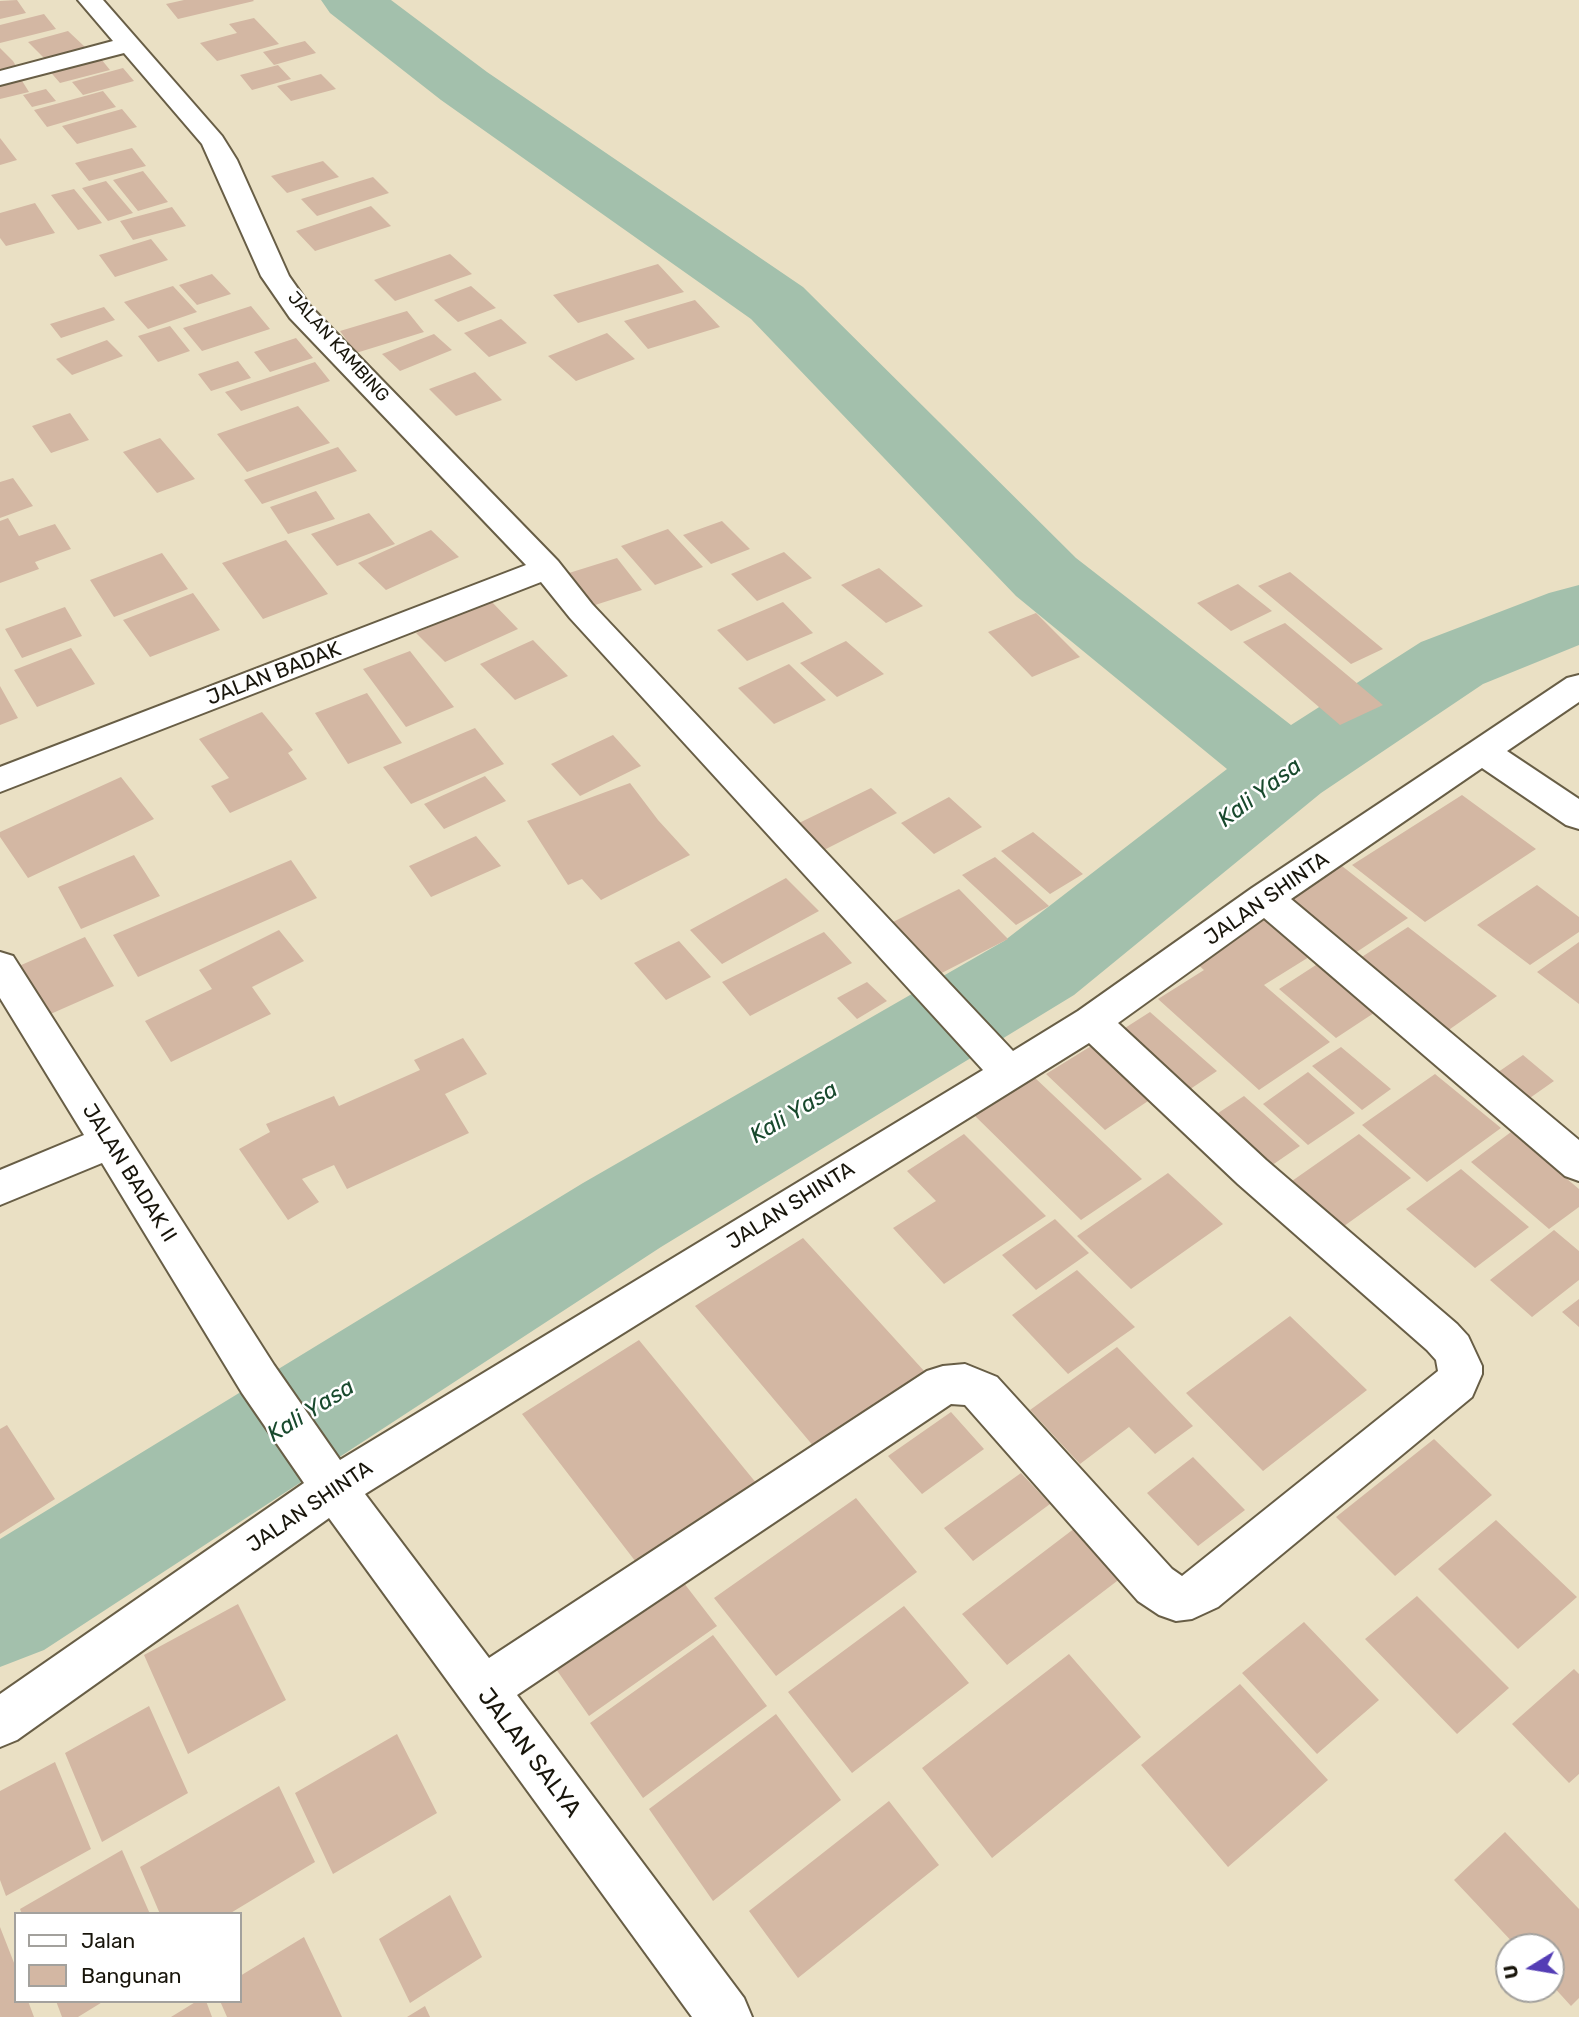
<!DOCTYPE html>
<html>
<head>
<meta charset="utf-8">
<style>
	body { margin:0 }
	#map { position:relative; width:1579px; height:2017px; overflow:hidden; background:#eae0c4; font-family:Rubik,sans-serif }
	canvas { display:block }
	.legend { position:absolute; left:14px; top:1912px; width:228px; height:91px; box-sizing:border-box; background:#fff; border:2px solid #a3a19d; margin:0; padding:9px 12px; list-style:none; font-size:21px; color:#18150b }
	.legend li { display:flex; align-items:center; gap:14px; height:35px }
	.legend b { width:35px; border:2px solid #a3a19d }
	.north { position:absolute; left:1495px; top:1933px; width:70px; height:70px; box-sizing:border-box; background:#fff; border:2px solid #a3a19d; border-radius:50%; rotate:259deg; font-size:19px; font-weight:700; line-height:28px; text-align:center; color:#18150b }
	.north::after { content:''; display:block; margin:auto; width:24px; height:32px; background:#543db5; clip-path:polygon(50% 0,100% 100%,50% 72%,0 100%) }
</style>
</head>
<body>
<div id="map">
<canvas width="1579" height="2017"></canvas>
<ul class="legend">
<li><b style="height:9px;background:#fff"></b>Jalan</li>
<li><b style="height:19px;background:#d3b7a3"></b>Bangunan</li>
</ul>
<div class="north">U</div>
</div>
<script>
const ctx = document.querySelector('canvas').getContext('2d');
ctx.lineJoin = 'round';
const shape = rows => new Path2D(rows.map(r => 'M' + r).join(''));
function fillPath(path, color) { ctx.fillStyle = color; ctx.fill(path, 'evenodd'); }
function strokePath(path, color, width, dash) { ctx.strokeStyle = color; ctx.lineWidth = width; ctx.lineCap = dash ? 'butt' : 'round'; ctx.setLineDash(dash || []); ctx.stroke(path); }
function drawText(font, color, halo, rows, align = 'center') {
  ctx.font = font + ' Rubik,sans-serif'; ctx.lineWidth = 5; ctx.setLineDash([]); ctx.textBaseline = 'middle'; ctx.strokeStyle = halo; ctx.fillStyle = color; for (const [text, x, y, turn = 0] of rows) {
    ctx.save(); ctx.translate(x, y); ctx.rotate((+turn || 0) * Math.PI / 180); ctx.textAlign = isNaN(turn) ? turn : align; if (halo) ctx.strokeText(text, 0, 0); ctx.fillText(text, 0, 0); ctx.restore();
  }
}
fillPath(shape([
	[321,0,391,0,487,72,803,287,1076,558,1291,725,1421,642,1549,593,1579,585,1579,645,1483,684,1321,793,1074,995,661,1247,44,1650,0,1667,0,1539,583,1183,1004,941,1227,769,1016,596,751,319,441,100,330,13,321,0]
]), '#a3c0ac');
fillPath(shape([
	[17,0,26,13,0,19,0,1],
	[184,0,253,0,254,1,178,19,166,4],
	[44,14,56,29,0,43,0,25],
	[254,18,279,44,217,61,200,43,237,33,229,24],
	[68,31,85,47,45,59,28,42],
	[305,41,316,53,274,65,263,52],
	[0,48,13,61,16,66,0,71],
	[97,54,110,70,60,83,47,68],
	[278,65,291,79,252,90,240,75],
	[123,68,134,81,83,95,72,82],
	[321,74,336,89,291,101,277,86],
	[19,76,29,92,0,99,0,80],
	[46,89,56,101,32,107,23,95],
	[103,91,116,107,47,127,34,110],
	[122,109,137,127,77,144,62,126],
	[0,138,17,160,0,165],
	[132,148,146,166,89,181,75,163],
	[323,161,339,177,287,193,271,176],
	[143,171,168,202,138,211,113,180],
	[373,177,389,193,317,216,301,199],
	[106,181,133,213,108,221,82,188],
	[74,189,102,223,78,230,51,195],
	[35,203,55,233,6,246,0,238,0,213],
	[371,206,391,226,315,251,296,231],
	[172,207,186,226,133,240,120,221],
	[151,239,168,260,115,277,99,255],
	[450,254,472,274,395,301,374,280],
	[658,264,684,292,578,323,553,295],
	[212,274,231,294,197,305,179,285],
	[173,286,197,312,148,329,124,302],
	[471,286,496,308,458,322,434,300],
	[695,300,720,327,648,349,624,321],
	[251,306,270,329,202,351,183,328],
	[104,307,115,320,61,338,50,324],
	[407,311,424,332,356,353,340,331],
	[501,319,527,343,489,357,464,333],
	[170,326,190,351,158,362,138,336],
	[607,333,635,359,576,381,548,356],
	[434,334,452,350,400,371,382,354],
	[296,338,313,358,270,372,254,352],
	[107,340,123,356,72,375,56,359],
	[238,361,251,378,211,391,198,374],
	[315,362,330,381,241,411,225,392],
	[475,372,502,400,456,416,429,389],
	[298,406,330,443,247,472,217,434],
	[70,413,89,440,51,453,32,426],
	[160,438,195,479,157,493,123,452],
	[338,447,357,471,262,504,244,480],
	[13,478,33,506,0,518,0,482],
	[316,491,335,519,288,534,270,507],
	[369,513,395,544,337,566,311,534],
	[8,518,19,536,55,524,71,549,35,562,39,569,0,583,0,521],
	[722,521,750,549,711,564,683,535],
	[668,529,703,567,655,585,621,546],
	[431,530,459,557,386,590,358,563],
	[286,540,328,594,263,619,222,563],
	[784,552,812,578,757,601,731,574],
	[162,553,188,589,114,617,90,580],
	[617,558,642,590,592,606,569,573],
	[879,568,923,606,886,623,841,585],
	[1290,572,1383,649,1351,664,1258,586],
	[1238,584,1272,611,1231,631,1197,603],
	[193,593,220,630,150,657,123,620],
	[490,600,518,629,445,662,416,633],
	[783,602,813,633,747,661,717,630],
	[65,607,82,636,22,658,5,629],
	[1036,613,1080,657,1032,677,988,632],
	[1285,623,1383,705,1340,725,1243,642],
	[533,640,568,676,515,700,480,664],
	[846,641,884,674,837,697,800,663],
	[71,648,95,684,37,707,14,670],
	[410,651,454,707,406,727,363,669],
	[789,664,826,700,774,724,738,688],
	[0,686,18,718,0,725],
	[367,693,402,743,348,764,315,713],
	[262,712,293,750,288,753,307,779,230,813,211,786,229,778,199,739],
	[475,728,504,764,411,804,383,767],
	[613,735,641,766,580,796,551,764],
	[485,776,506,801,444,829,424,804],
	[121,777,154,819,28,878,0,837,0,832],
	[630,783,658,820,690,855,601,900,582,879,568,885,527,821],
	[871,788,897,813,824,850,799,823],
	[1462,795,1536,849,1425,922,1352,865],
	[949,797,982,827,934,854,901,823],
	[1033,832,1083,874,1050,894,1001,851],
	[476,836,501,866,431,897,409,866],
	[134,855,160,896,81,929,58,887],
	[995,857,1049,906,1016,925,962,875],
	[291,860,317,898,138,977,113,935],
	[1342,866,1408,918,1346,959,1280,905],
	[786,878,819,911,722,964,690,930],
	[1537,885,1579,917,1579,932,1530,965,1477,925],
	[959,889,1008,939,930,979,883,927],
	[1258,914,1309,957,1264,985,1330,1042,1259,1090,1158,999,1204,970,1190,958],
	[1408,927,1497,996,1443,1034,1354,962],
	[279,930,304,961,252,987,271,1014,171,1062,145,1021,212,989,199,970],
	[824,932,852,963,750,1016,722,982],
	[85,937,114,986,46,1016,19,966],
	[679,941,711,977,666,1000,634,963],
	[1579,942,1579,1004,1537,972],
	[1319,963,1377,1011,1336,1038,1279,989],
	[867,982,887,1001,857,1019,837,998],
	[1150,1012,1217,1071,1180,1096,1114,1035],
	[463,1038,487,1074,445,1094,469,1133,347,1189,334,1165,302,1179,319,1202,288,1220,239,1149,270,1132,266,1124,334,1096,339,1106,420,1070,414,1060],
	[1096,1043,1154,1097,1105,1130,1046,1074],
	[1341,1047,1391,1089,1362,1110,1312,1066],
	[1523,1055,1554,1081,1517,1107,1485,1081],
	[1308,1072,1355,1113,1308,1145,1263,1104],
	[1435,1074,1501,1128,1427,1182,1362,1125],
	[1033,1076,1142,1179,1081,1220,973,1114],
	[1244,1096,1300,1146,1265,1170,1209,1119],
	[1511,1132,1579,1189,1579,1207,1549,1229,1471,1162],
	[964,1134,1046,1216,944,1284,893,1228,936,1201,907,1171],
	[1359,1134,1411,1178,1333,1234,1282,1188],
	[1461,1169,1529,1227,1475,1268,1406,1209],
	[1168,1173,1223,1224,1131,1289,1077,1236],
	[1055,1219,1089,1253,1036,1290,1002,1255],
	[1554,1230,1579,1251,1579,1280,1532,1317,1490,1280],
	[803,1238,925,1372,815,1448,695,1306],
	[1077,1270,1135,1327,1068,1374,1012,1315],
	[1579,1299,1579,1327,1562,1312],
	[1290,1316,1367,1390,1263,1471,1186,1393],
	[639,1340,757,1484,639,1566,522,1414],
	[1117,1347,1193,1426,1155,1454,1129,1427,1080,1464,1030,1410],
	[951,1412,984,1449,922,1494,888,1456],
	[7,1425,55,1499,0,1534,0,1429],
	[1434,1439,1492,1495,1395,1576,1336,1517],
	[1193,1457,1245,1510,1198,1546,1147,1493],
	[1021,1473,1050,1504,973,1561,944,1528],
	[856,1498,917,1572,776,1676,714,1598],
	[1496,1520,1577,1597,1518,1649,1438,1569],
	[1075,1528,1121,1578,1007,1665,962,1614],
	[677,1574,717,1626,589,1716,551,1662],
	[1417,1596,1509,1688,1457,1734,1365,1639],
	[238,1604,286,1700,188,1754,144,1655],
	[904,1606,969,1683,852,1773,788,1692],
	[1304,1622,1379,1700,1317,1754,1242,1673],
	[713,1635,767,1706,643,1798,590,1723],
	[1069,1654,1141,1737,992,1858,922,1768],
	[1574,1669,1579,1674,1579,1774,1569,1783,1512,1724],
	[1240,1684,1328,1780,1228,1867,1141,1765],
	[149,1706,188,1793,102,1842,65,1753],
	[776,1714,841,1800,713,1901,649,1809],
	[397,1734,437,1813,333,1874,295,1793],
	[55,1762,91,1849,6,1896,0,1880,0,1791],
	[279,1786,315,1862,229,1914,160,1914,140,1867],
	[889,1801,939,1865,798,1978,749,1911],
	[1505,1832,1579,1909,1579,1998,1571,2006,1551,1984,1551,1947,1517,1947,1454,1880],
	[122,1850,150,1914,22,1914,20,1909],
	[450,1895,482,1957,410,2003,379,1939],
	[0,1927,16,1968,16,2001,28,2001,34,2017,0,2017],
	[304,1937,342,2017,227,2017,220,2001,240,2001,240,1976],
	[56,2001,104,2001,78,2017,62,2017],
	[197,2001,206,2001,212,2017,171,2017],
	[425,2006,430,2017,407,2017]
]), '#d3b7a3');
const street = shape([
	[78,0,103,0,222,136,237,160,289,276,310,306,558,561,592,604,1013,1051,1078,1011,1252,888,1470,743,1567,678,1579,675,1579,702,1507,751,1579,799,1579,829,1566,825,1482,768,1291,899,1579,1140,1579,1181,1565,1176,1264,918,1118,1023,1266,1160,1457,1324,1468,1336,1482,1366,1482,1374,1472,1397,1218,1607,1192,1619,1176,1621,1159,1615,1138,1601,965,1405,951,1404,517,1695,744,1998,752,2017,692,2017,329,1518,17,1740,0,1747,0,1694,304,1483,242,1393,102,1163,0,1205,0,1170,84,1135,0,998,0,952,13,956,274,1365,340,1460,983,1070,570,618,541,582,0,792,0,767,526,565,290,318,261,276,202,144,124,53,0,85,0,71,113,41,78,0],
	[1089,1043,1238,1184,1427,1350,1436,1360,1438,1371,1182,1576,1172,1569,997,1377,965,1364,943,1366,927,1371,489,1658,365,1494,1089,1043]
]);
strokePath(street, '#685e46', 4);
fillPath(street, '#fff');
drawText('18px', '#18150b', '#fff', [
	["JALAN KAMBING",338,347,48]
]);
drawText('21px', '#18150b', '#fff', [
	["JALAN BADAK",274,674,-21],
	["JALAN SHINTA",1267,899,-35],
	["JALAN BADAK II",129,1173,58],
	["JALAN SHINTA",791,1206,-32],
	["JALAN SHINTA",310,1507,-34]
]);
drawText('italic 23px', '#18492d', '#fff', [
	["Kali Yasa",1260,793,-37],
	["Kali Yasa",794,1113,-31],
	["Kali Yasa",311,1411,-32]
]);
drawText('24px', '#18150b', '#fff', [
	["JALAN SALYA",529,1753,53]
]);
</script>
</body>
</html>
